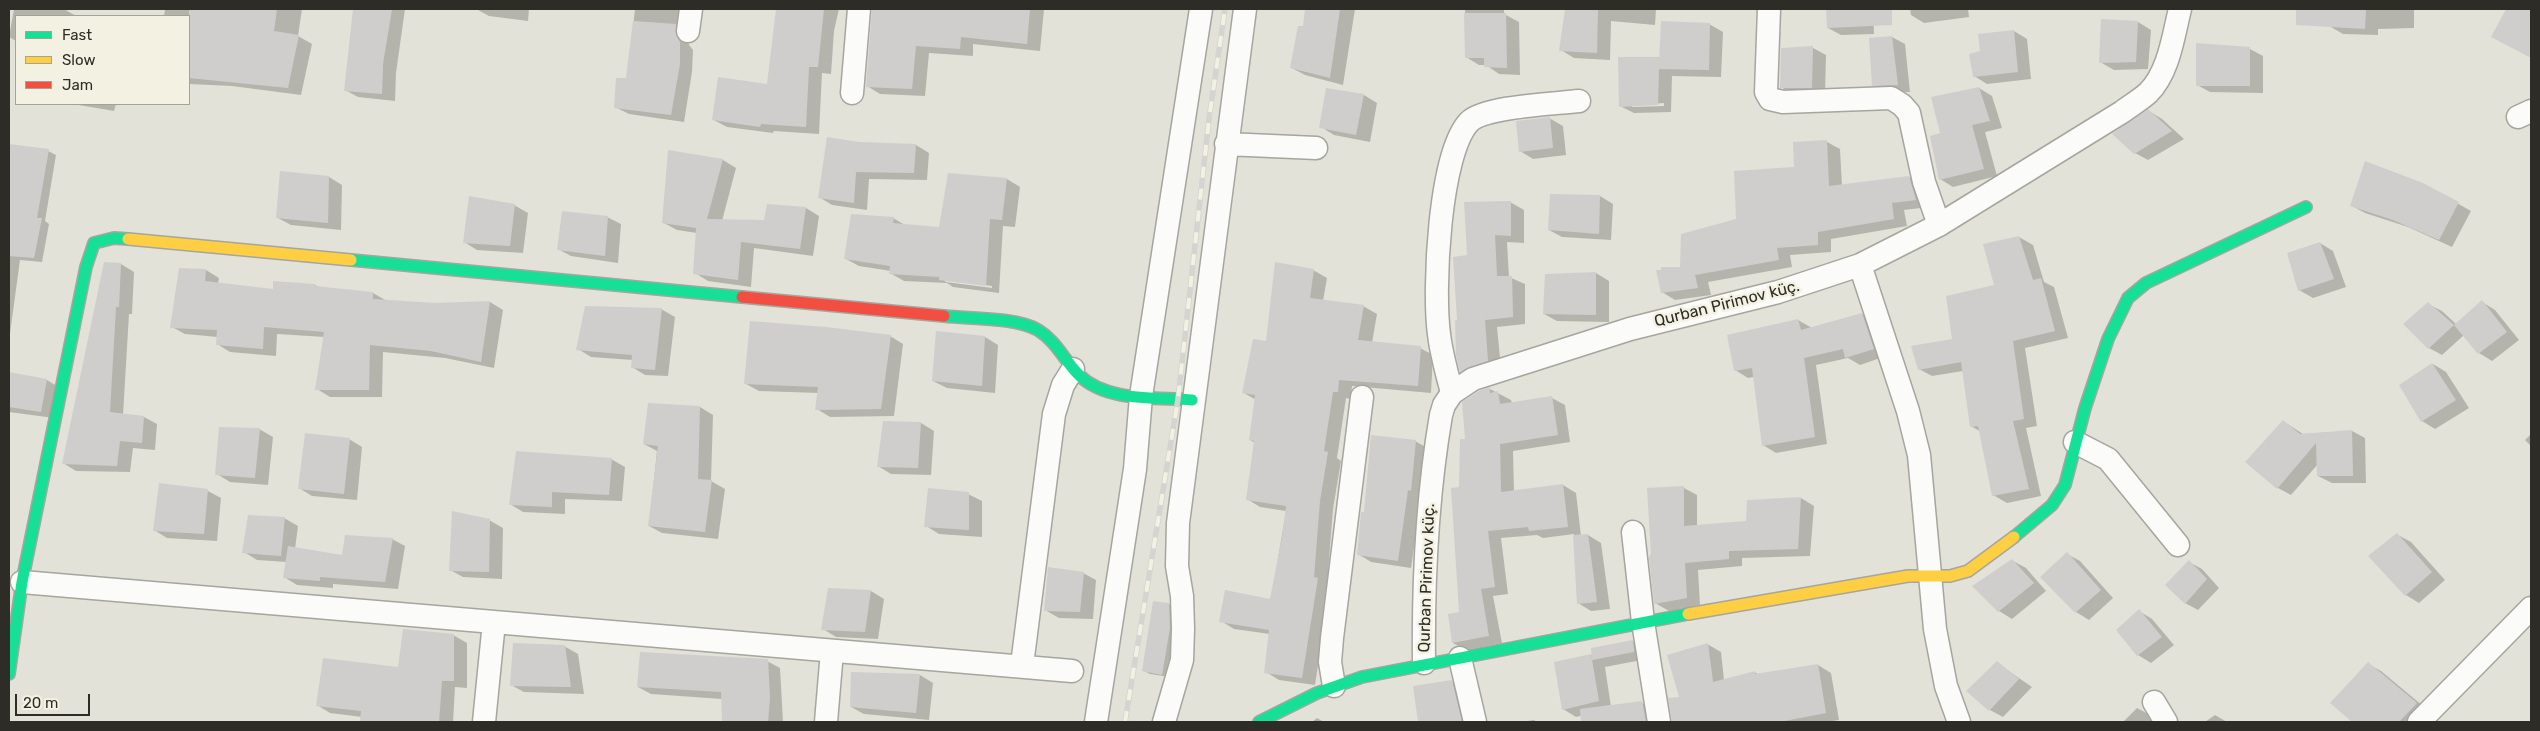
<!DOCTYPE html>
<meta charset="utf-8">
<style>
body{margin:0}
#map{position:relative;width:2540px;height:731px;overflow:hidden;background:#e2e2d8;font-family:Rubik,sans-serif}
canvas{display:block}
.frame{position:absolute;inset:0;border:10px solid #2d2c26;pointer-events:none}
.legend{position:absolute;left:15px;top:15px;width:175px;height:90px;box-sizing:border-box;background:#f3f2e2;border:1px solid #a4a397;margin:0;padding:6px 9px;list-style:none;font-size:15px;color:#2d2c26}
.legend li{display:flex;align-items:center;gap:10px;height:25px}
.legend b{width:25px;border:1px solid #a4a397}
.scale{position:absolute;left:15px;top:694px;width:75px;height:22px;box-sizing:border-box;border:2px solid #2d2c26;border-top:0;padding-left:6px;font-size:15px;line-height:18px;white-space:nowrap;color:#2d2c26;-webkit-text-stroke:4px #f3f2e2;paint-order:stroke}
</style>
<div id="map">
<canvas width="2540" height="731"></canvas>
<div class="frame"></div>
<ul class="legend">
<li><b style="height:6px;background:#16e098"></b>Fast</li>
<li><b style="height:6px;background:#ffcf43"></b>Slow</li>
<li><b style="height:6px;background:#f24e42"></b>Jam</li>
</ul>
<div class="scale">20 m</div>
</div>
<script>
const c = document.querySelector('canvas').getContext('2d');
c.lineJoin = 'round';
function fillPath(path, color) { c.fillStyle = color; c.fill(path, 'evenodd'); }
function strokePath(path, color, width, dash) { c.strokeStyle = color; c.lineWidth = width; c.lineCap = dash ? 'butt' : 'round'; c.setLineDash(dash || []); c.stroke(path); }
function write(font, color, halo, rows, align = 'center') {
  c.font = font + ' Rubik,sans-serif'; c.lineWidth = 5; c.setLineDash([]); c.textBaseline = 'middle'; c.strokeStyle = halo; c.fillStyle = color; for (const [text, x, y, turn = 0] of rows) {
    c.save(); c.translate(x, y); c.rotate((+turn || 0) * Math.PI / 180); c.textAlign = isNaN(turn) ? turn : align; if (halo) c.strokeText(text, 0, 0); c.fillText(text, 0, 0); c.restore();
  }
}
const shadow = new Path2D(`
 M14,9h50l12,7h-60v25l-7,-4z
 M165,9h137l-4,27 14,8 -11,51 -69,-9 -43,-2v-68h-25z
 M354,9h51l-9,64 -1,28 -37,-4 -13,-7z
 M476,9h53l-1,12 -39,-5z
 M635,9h59l-6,28 1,8 4,5 -1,22 -8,50 -55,-8 -14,-7 12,-27z
 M778,9h61l-5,22 -3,43 -9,-1 -3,61 -45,-3 -1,2 -46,-6 -13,-7 54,-35z
 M873,9h171l-4,42 -67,-7v12l-44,-3 -4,43 -45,-2 -13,-8z
 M1306,9h49l-12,76 -38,-10 -13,-7 12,-40z
 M1465,9h39v5l15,8 1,53 -21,-1 -13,-9h-7l-13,-8z
 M1566,9h90l-1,16 -44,-4 -1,39 -36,-2 -13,-8z
 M1827,9h46l1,25 -33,1 -13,-7z
 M1910,9h58l1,8 -45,6 -13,-8z
 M2330,9h84v19l-36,1v6l-35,-1 -14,-8z
 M2509,9h22v48l-38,-21z
 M2102,20l36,2 13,8 -3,39 -34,1 -14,-8z
 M1709,24l14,8 -2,45 -49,-1 -1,36 -37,1 -14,-7 39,-47zM1664,103v3l-32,1v-2z
 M2014,31l13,8 4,40 -44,5 -13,-8 7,-24z
 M1892,37l13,7 5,48h-23l-13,-7z
 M1813,48l13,7 -1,40h-31l-13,-8z
 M2250,49l13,7v37l-53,-1 -13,-7z
 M1979,88l13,8 10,32 -17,4 12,44 -44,11 -13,-8 1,-45z
 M1364,95l13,8 -7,39 -36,-7 -13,-8z
 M73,104h43l-2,7z
 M2149,111l13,8 22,20 -36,21 -13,-7z
 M1549,118l14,8 3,29 -33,4 -13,-8z
 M1827,142l13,7 2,37 67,-9 13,8 7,22 -25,3 3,16 -76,13v13l-41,3 2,12 -84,15 3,13 -36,5 -13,-8 19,-24 114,-100 -1,-25z
 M859,143l57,2 13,8 -2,27 -58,-1 -2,31 -35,-5 -13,-8z
 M9,145l39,6 8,4 -11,66 4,3 -7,38 -22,-2 -11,81z
 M669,151l54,9 13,8 -14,53 43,1 41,-14 13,8 -6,40 -59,-8 -3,39 -43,-6 -13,-8 2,-40 -20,-3 -13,-7z
 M329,177l13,8 -1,45 -50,-5 -13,-7z
 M1007,179l13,8 -5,40 -12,-1 -4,67 -46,-6 -6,-4 -43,-2 -14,-8 1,-2 -32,-5 -13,-7 47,-41 12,7 35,4zM943,279l49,7v2l-46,-6z
 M2423,184l48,27 -19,36 -44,-20 -43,-14 -13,-7z
 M1600,196l13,8 -2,36 -49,-3 -13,-7z
 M1510,202l14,8v33l-17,-1 2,35 16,7v40l-28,3 4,41 -27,11 -13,-8 -3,-50 10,-65z
 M514,205l14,8 -5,40 -46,-3 -13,-8z
 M607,217l14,7 -3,39 -47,-7 -13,-7z
 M2019,237l14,8 11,37 10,5 14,51 -43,10 12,78 -11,2 15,68 -34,7 -14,-8 -12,-63 -10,-6 -8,-55 -31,5 -13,-7 35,-29 41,-54z
 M2320,243l13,8 13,36 -33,11 -14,-8z
 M121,264l13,8 -2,42h-3l-6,101 21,2 13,7 -2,26 -22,-2 -3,24 -54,-1 -13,-8z
 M206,270l13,8 -1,6 56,7 41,-6 5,3 53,5 14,8 48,3 55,-2 13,8 -9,58 -49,-10 -62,-6 -1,45h-52l-13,-8 8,-52 -48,-3 -1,22 -46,-4 -13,-8 1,-7 -33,-3 -13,-7z
 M1313,270l14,8 -4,23 40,5 14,8 -5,29 48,5 13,7 -2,38 -79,-7 -1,13 -5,-1 -9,60 4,3 -8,48 -6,76 3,2 -15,98 -36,-5 -13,-8 4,-38 -36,-5 -13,-8 50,-21 15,-89 -26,-4 -13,-8 8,-56 -5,-3 6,-40 -12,-7 23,-51z
 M1596,273l13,8v41l-52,-1 -13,-7z
 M2482,302l13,8 24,30 -27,21 -13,-8 -15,-18 -22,20 -13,-7 -1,-44 14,7 14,13z
 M661,309l14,8 -7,59 -23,-1 -13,-8 1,-7 -42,-3 -13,-8z
 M1862,314l13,8 11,34 -26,9 -12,-7 -32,7 11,79 -51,9 -13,-8 -9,-68 -6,1 -13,-8 63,-50 14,8z
 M890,336l13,8 -9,72 -64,1 -13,-8 2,-16 -60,-2 -13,-7z
 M985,337l13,8 -3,48 -48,-5 -14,-7z
 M2433,364l13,8 23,36 -34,21 -13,-8z
 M9,373l38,7 13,8 -6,30 -45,-6z
 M1490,389l21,11 1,3 40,-5 13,7 5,37 -57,9 1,41 49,-7 13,8 5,43 7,-1 13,8 9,66 -19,2 -13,-8 -4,-69 -31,4 -6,-3 -36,3 7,56 -15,2 9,47 -36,7 -13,-7 7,-30v-125l6,-48z
 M700,407l13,8 -2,66 14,8 -7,50 -56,-6 -13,-7 8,-75 -13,-7z
 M2283,421l20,13 49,-3 13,7 1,45h-34l-14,-7v-12l-27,31 -13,-7z
 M884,422l37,1 13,8 -3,44 -40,-1 -13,-8z
 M259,429l14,8 -5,48 -38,-3 -13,-8z
 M2531,434v12l-6,-6z
 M349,439l13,8 -5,53 -45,-4 -13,-8z
 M1415,441l14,8 -18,119 -40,-6 -13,-8 7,-40z
 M611,459l14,8 -3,34 -57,-2v15l-42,-2 -13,-8z
 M1684,488l13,7v31l50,-4 54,-24 13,8 -4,50 -68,2v8l-44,4 2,35 -31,6 -14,-8 -3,-49z
 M208,491l13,7 -4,43 -50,-3 -13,-8z
 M968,494l14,7v36l-43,-3 -13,-8z
 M284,518l14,8 -3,23 48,7 49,-17 13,7 -7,43 -65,-5v4l-36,-3 -13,-8 3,-15 -30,-2 -13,-8z
 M489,520l14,8 -1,51 -39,-2 -13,-7z
 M2398,535l13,7 34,38 -26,23 -13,-8z
 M2067,554l13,7 33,37 -24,22 -13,-8 -34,-35z
 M2013,561l13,7 20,23 -34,28 -13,-8z
 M2189,562l13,7 17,19 -21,22 -13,-7z
 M1083,573l13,7 -3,39 -34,-1 -14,-8z
 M830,589l41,2 13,8 -6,40 -42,-2 -13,-8z
 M1169,604l6,4 1,24 -7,45 -19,-3 -6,-3z
 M2139,611l13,8 22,26 -23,18 -13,-8z
 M453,635l14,8v45l-12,-1 -2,35h-92l1,-5 -32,-4 -13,-8 82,-36z
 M1632,641l14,8 1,10 -42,8 6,40 31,-4 13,7 3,12h-56l-2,-11 -24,6 -13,-8 28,-54z
 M1707,644l14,8 3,28 30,-8 4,2 60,-9 13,8 8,47 -12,2h-135l-3,-23z
 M564,646l14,8 6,40 -60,-2 -13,-7z
 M767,661l13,7 3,54h-60l-1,-23 -71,-5 -13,-7z
 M1997,663l35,24 -29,30 -13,-7z
 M2368,664l13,7 48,40 -10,11h-65l-22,-19z
 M920,675l13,8 -4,37 -65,-6 -13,-7z
 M1451,681l14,8 8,33h-54l-5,-35z
 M2137,708l13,7 6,7h-33z
 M2215,715l12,7h-22z
 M1317,718l7,4h-12z
 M1534,720l3,2h-16z`);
const building = new Path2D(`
 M189,9h88l-3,22 25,4 -11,53 -99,-10z
 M353,9h39l-9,55 -1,30 -38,-3z
 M776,9h48l-6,58h-9l-3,60 -45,-3 -1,3 -48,-7 6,-43 49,7z
 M872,9h158l-3,35 -66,-7 -1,12 -44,-3 -4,43 -46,-2z
 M1305,9h35l-10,69 -40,-10 8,-42h5z
 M1565,9h33l-1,44 -38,-2z
 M1826,9h66v16l-65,3z
 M2296,9h70l-1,20 -69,-4z
 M2506,9h25v49l-40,-21z
 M1464,13h42l1,55 -23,-1v-9h-19z
 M2101,19l37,2 -2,41 -37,1z
 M633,21l43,3v11l4,7v22l-9,51 -57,-7 2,-30h10z
 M1661,21l49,2 -1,47 -50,-1 -1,36 -39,2 -1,-50h41v5z
 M2014,30l4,42 -45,5 -4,-23 11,-3 -2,-17z
 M1892,36l6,49 -26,1 -3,-48z
 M2196,43l54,4v39h-54z
 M1813,46l-1,42h-32l1,-40z
 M1979,87l11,34 -18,4 12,44 -45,11 -9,-44 10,-3 -9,-36z
 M1326,88l38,6 -8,41 -37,-7z
 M2148,109l24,22 -38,23 -22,-20z
 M1550,117l3,31 -34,4 -3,-31z
 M827,137l32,5 57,2 -2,29 -58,-1 -2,31 -36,-5z
 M1827,140l2,46 80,-10 7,24 -24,3 2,16 -76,13v13l-41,3 2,12 -84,15 3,13 -37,5 -5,-23h5v-3h19l1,-33 55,-15 -2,-48 60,-4 -1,-25z
 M9,144l40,5 -12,69h5l-8,40 -25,-2z
 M668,150l55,9 -16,60 57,1 3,-16 39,3 -6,42 -59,-7 -3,38 -45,-6 3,-46 -34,-5z
 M2365,161l58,22 36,19 -20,38 -46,-20 -43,-14z
 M280,171l49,5 -1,47 -52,-5z
 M948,173l59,5 -5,42 -12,-1 -4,67 -47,-6v-3l-50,-3 1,-8 -46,-7 7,-45 43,3 -1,6 46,4z
 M1550,194l50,1 -1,39 -51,-4z
 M469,196l46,8 -5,42 -47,-3z
 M1511,201v35l-16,-1 2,41h15l1,41 -28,3 3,41 -28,11 -4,-16 -1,-36h2l-4,-63 14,-2 -3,-53z
 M562,211l46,5 -3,40 -48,-6z
 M2019,236l14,44 8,-2 14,53 -42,10 11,78 -11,2 16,68 -37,7 -14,-70 -8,1 -9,-65 -43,8 -7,-24 41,-7 -6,-43 48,-11 -11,-41z
 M2320,242l14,37 -36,12 -11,-38z
 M104,262l17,1 -2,44h-3l-6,105 34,4 -2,27 -22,-2 -3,25 -55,-2z
 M1275,262l39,7 -4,29 54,7 -6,35 63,6 -3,40 -79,-6 -1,12h-5l-9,59 4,1 -8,49 -6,76 4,1 -16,100 -38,-5 5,-43 -50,-8 6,-32 45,9 12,-62 4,-31 -40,-6 8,-59 -5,-1 6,-45 -13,-2 11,-54 13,2z
 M179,268l27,1 -1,12 68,8v-8l42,3v2l58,6v7l62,4 55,-2 -9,61 -50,-11 -61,-6 -1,45h-54l9,-58 -60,-5 -1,22 -47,-4 1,-15 -47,-2z
 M1596,272v43l-53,-1 2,-40z
 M2482,300l25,32 -29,22 -24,-29z
 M2428,302l26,23 -26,24 -25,-25z
 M585,306l77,2 -7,62 -24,-2 1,-13 -56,-5z
 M1862,313l12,36 -29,9 -2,-9 -39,9 11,79 -53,9 -10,-78 -18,3 -7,-36 71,-16 3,11z
 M750,321l76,6 65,8 -10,74 -66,1 3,-23 -74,-3z
 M936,331l49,5 -3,50 -50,-5z
 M2432,363l24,37 -35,22 -22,-37z
 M9,372l38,7 -6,33 -32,-5z
 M1490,387v6l8,-2 2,13 52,-8 6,39 -58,9 1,48 62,-8 5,43 -39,4 -1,-4 -40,4 7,56 -14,2 8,47 -37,7 -4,-29 11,-2 -8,-124 8,-1 1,-48h5l-3,-37 17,-11z
 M648,403l52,3 -2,73 14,1 -7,52 -57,-6 10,-80 -15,-2z
 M2283,420l17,14 52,-4 1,46h-36l-1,-33 -39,46 -32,-27z
 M883,421l38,1 -3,46 -41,-1z
 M219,427l41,1 -5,50 -40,-3z
 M305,433l45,5 -6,56 -46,-5z
 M1371,435l45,5 -5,51 -3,-1 -10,71 -41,-6 4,-43h3z
 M516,451l96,7 -3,37 -57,-3v15l-43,-2z
 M159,483l49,6 -4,45 -51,-3z
 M1684,486v40l62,-5 1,-21 54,-3 -3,52 -69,2v8l-44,4 2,35 -33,6 -5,-47 2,-3 -4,-66z
 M928,488l41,4v38l-45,-3z
 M452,511l38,8 -1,53 -40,-1z
 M248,515l37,2 -4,39 -39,-3z
 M2397,533l35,39 -27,24 -37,-40z
 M1588,534l9,68 -20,2 -4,-69z
 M345,535l48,3 -8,44 -65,-5v4l-37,-3 5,-32 54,9z
 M2067,552l34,38 -26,23 -35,-36z
 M2012,559l22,24 -36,29 -26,-26z
 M2189,560l18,19 -22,25 -20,-19z
 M1048,567l36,5 -4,40 -36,-1z
 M828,588l43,2 -6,42 -44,-2z
 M1153,601l16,2 1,25 -8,47 -20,-4z
 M2139,609l23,28 -25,19 -21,-26z
 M403,629l51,5v47h-12l-3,41h-79l1,-11 -45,-5 7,-48 75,9z
 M1633,640l1,12 -42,8 -1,-12z
 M513,643l52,2 6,42 -61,-1z
 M1708,643l5,39 42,-11v3l63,-10 8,49 -47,9h-107l-4,-24 11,-1 -12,-42z
 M640,652l128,7 2,39 -2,24h-46l-1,-30 -84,-5z
 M1591,654l8,47 -37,9 -8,-48z
 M1997,661l22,18 -30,32 -23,-20z
 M2368,662l49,41 -18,19h-47l-22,-19z
 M851,672l69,2 -4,39 -66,-6z
 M1452,680l10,42h-44l-5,-36z
 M1642,701l4,21h-65l-1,-13z`);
const street = new Path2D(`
 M1769,9l-3,83 4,7 13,3 108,-4 11,7 7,8 15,69 15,43
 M688,31l3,-22
 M852,93l7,-84
 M2518,117l13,-6
 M1226,144l90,4
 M1860,265l48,146 11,44 16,174 11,57 13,36
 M1452,393c-5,-20 -11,-40 -13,-59 -6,-44 0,-180 30,-212 16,-16 86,-18 110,-21
 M2075,442l33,17 70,86
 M1633,532l10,90 16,100
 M22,582l1050,89
 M1460,658l15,64
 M1424,663c-1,-82 3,-166 17,-248l3,-10 8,-12 21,-14 157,-50 148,-37 82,-27 79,-40 183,-113c8,-6 18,-12 26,-19 21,-21 25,-56 32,-84
 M1022,665l32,-251 9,-29 10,-16
 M1334,686l-4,-24 2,-24 30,-241
 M2154,702l12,20
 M484,722l10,-100
 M826,722l6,-71
 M1096,722l39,-253 6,-73 60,-387
 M1164,722l18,-62 1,-31 -1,-33 -5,-30 1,-43 67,-514
 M2419,722l112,-114`);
const fast = new Path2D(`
 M351,260l391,37
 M944,316c26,3 71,1 94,14 18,11 26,30 41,45 27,27 77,22 113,25
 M2014,537l38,-32 13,-20 20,-77 23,-69 20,-41 18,-15 160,-76
 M9,674l13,-92 64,-315 8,-24 20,-5 14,1
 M1259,722l58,-29 45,-16 326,-63`);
const slow = new Path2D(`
 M128,239l223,21
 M1688,614l220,-38h42l18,-5 46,-34`);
const jam = new Path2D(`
 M742,297l202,19`);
const rail = new Path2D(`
 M1125,722l53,-323 31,-280 16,-110`);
const streetNames = [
 ["Qurban Pirimov küç.",1727,304,-14],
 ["Qurban Pirimov küç.",1427,578,-88]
];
fillPath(shadow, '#0003');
fillPath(building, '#cfcecd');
strokePath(street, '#a6a59e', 25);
strokePath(fast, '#a6a59e', 14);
strokePath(slow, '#a6a59e', 14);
strokePath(jam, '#a6a59e', 14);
strokePath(street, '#fbfbf9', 22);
strokePath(fast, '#16e098', 11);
strokePath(slow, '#ffcf43', 11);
strokePath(jam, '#f24e42', 11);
strokePath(rail, '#d4d4d1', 5.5);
strokePath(rail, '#f3f2e2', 4, [11]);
write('16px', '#2d2c26', '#f3f2e2', streetNames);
</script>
